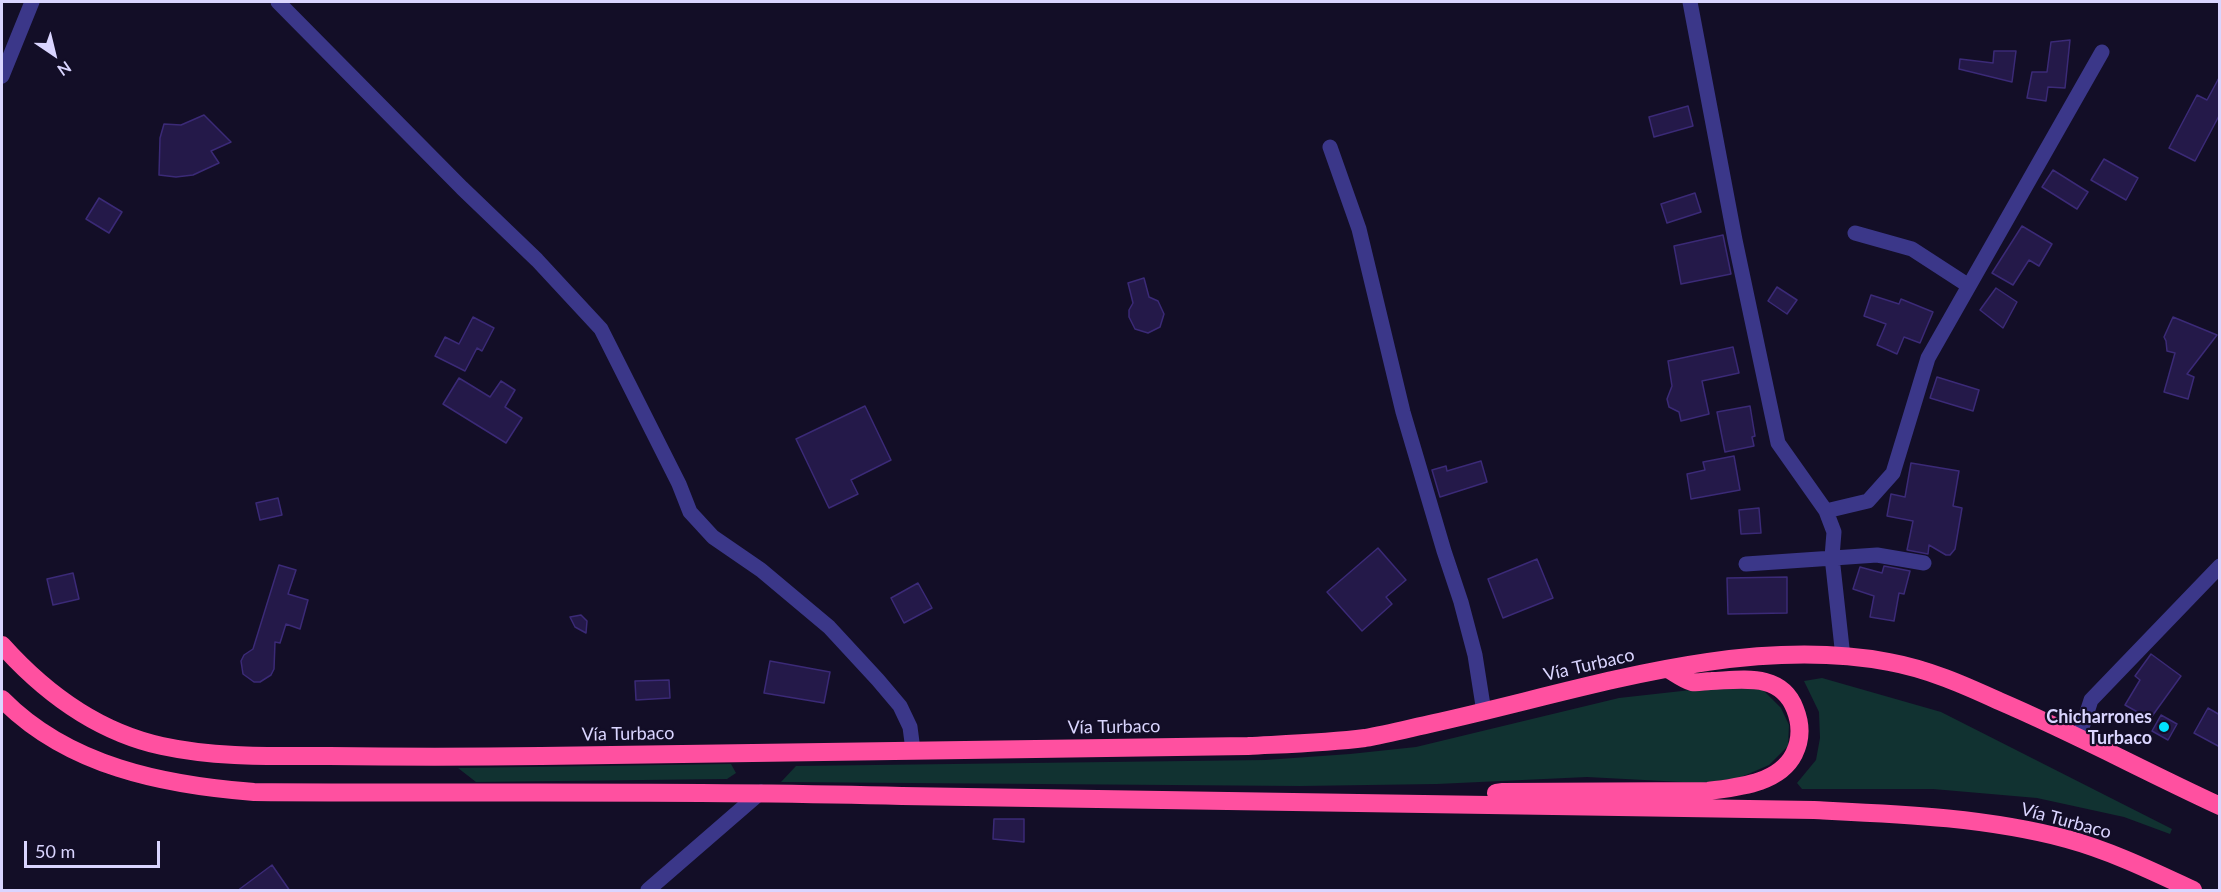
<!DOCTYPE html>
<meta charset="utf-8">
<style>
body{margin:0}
#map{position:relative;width:2221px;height:892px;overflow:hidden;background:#130e27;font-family:Lato,sans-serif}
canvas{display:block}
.frame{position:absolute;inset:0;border:3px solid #dad5ff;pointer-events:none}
.north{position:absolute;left:24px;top:24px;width:60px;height:60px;-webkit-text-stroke:4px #130e27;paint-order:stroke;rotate:145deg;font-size:16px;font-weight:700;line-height:24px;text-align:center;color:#dad5ff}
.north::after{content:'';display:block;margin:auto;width:21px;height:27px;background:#dad5ff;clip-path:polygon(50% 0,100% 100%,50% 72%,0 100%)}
.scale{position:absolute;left:24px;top:841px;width:136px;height:27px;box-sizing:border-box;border:3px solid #dad5ff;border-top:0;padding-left:8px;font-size:18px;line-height:21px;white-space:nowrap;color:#dad5ff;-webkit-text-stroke:4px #130e27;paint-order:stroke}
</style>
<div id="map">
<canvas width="2221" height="892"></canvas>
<div class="frame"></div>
<div class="north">N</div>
<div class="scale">50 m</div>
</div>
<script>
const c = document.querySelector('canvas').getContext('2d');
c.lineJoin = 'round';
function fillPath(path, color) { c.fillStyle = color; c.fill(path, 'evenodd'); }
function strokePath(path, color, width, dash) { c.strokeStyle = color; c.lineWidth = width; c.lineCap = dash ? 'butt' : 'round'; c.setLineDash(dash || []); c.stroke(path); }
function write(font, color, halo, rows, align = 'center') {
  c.font = font + ' Lato,sans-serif'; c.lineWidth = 4.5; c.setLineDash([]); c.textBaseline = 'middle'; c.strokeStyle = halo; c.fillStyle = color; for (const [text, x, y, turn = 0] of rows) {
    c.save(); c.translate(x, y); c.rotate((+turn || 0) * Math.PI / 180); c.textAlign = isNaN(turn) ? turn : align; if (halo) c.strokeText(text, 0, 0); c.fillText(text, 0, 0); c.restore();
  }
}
const green = new Path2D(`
 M1822,678l119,34 231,117 -2,5 -46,-17 -87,-19 -104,-9h-131l-5,-6 19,-23 4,-22 -1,-26 -15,-31z
 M1736,685l26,4 19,19 8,17 -1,21 -19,19 -30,13 -38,5 -114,-6 -150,7 -137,2 -519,-4 15,-16 469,-6 85,-6 66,-7 203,-49z
 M731,764l5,9 -9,6 -251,3 -18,-14z`);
const building = new Path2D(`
 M2070,40l-5,48 -17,-1 -2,14 -19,-3 5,-26h15l4,-30z
 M1994,51h22l-4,31 -53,-13 1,-10 33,4z
 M2220,76v38l-25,47 -26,-13 28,-53 10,5z
 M1688,106l5,20 -39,11 -5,-20z
 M204,115l27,27 -20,9 8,12 -26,12 -17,2 -17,-2 1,-37 4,-14 17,1z
 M2104,159l34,19 -12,22 -35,-20z
 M2053,170l35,22 -11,17 -35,-22z
 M1695,193l6,19 -34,11 -6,-19z
 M99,198l23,14 -13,21 -23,-14z
 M2022,226l30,18 -13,22 -10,-6 -16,25 -21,-12z
 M1723,235l8,39 -50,10 -7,-38z
 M1144,278l5,19 9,4 6,13 -4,13 -12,6 -13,-4 -6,-12v-7l4,-7 -5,-20z
 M1777,287l20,13 -10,14 -19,-13z
 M1996,288l21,14 -14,26 -23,-18z
 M1871,295l28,9 2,-5 32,13 -13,31 -16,-6 -7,17 -20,-9 9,-21 -22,-8z
 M473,317l21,11 -12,23 -5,-3 -12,23 -30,-15 10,-19 14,7z
 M2173,317l44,18 -30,39 7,3 -6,22 -24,-7 11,-39 -8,-2 -1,-10 -2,-4z
 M1733,347l6,26 -37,8 7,33 -28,7 -2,-9 -10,-5 -2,-8 5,-13 -4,-25z
 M1937,377l42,13 -6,21 -43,-13z
 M459,378l31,19 11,-16 14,9 -10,17 17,11 -16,25 -63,-39z
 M865,406l26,54 -40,20 7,14 -29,14 -33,-69z
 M1750,406l5,30 -3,1 2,9 -29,6 -8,-40z
 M1734,456l6,34 -49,9 -4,-25 18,-4 -2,-8z
 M1481,461l6,21 -47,15 -8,-27 14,-4 1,5z
 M1911,463l48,8 -6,35 9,2 -7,41 -5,6h-4l-17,-10 -1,9 -21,-4 6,-29 -26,-5 4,-22 14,3z
 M278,498l4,17 -22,5 -4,-17z
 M1759,508l2,25 -20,1 -2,-24z
 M1378,548l28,32 -20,17 6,7 -30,27 -35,-39z
 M1537,559l16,39 -50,20 -15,-39z
 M279,565l17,5 -8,24 20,6 -8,29 -14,-5 -6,19 -5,-1 -1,27 -3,6 -11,7h-6l-11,-8 -2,-13 3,-6 9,-6z
 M1884,566l26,5 -6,23 -5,-1 -5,28 -24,-4 4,-21 -21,-7 7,-22 22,6z
 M73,573l6,26 -26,6 -6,-26z
 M1787,577v36l-59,1 -1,-36z
 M918,583l14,25 -28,15 -13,-25z
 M581,615l6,6 -1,12 -11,-6 -5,-10z
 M2151,654l30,22 -31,43 -25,-14 15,-25 -5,-4z
 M770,661l60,11 -6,31 -60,-10z
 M669,680l1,18 -34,2 -1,-19z
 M2208,708l12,7v32l-26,-14z
 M2161,715l16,9 -9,16 -16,-9z
 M994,819h30v23l-31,-3z
 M272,865l18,26h-53z`);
const minor = new Path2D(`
 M278,2l184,186 75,72 64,69 78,155 11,28 23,25 48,33 68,57 49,53 22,26 10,21 3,23
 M1690,2l45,238 43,203 48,68 8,21 -2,25 11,100
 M2,76l30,-74
 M1330,147l29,82 44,183 41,139 17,51 14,53 9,57
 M1855,233l57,16 57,37
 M1826,511l42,-10 25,-28 35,-115 174,-306
 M1746,564l131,-9 47,8
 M2079,737l12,-37 129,-134
 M648,890l113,-98`);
const highway = new Path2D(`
 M2,645c43,48 96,87 160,101 55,12 111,10 167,10 70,1 141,1 212,0 236,-3 471,-7 707,-10 39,-2 78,-3 117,-8 23,-4 46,-10 69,-15 146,-32 306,-89 455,-61 39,7 75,23 110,39 75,32 147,71 221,105
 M2,699c66,67 161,86 252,93 216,2 432,-2 648,4l912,14c84,4 170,7 253,29 44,12 85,32 126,51
 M1496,793l7,-1 205,-1c29,-4 71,-7 86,-37 7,-14 7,-30 1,-45 -14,-37 -53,-29 -84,-28 -6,0 -13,2 -19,1 -8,-2 -17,-9 -24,-13`);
const markers = [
 [2164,727,6,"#01e1ff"]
];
const streetNames = [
 ["Vía Turbaco",1589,665,-13],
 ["Vía Turbaco",1114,727,-1],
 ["Vía Turbaco",628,734,-1],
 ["Vía Turbaco",2066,821,15]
];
const poiNames = [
 ["Chicharrones",2152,717],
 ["Turbaco",2152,738]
];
fillPath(green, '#113231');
fillPath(building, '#241949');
strokePath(building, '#3b2a77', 1.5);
strokePath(minor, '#3b3789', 15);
strokePath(highway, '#ff50a0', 18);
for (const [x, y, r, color] of markers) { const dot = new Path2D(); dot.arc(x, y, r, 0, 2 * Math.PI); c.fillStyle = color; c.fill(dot); strokePath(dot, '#130e27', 2); }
write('18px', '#dad5ff', '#130e27', streetNames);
write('bold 18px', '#dad5ff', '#130e27', poiNames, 'right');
</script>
